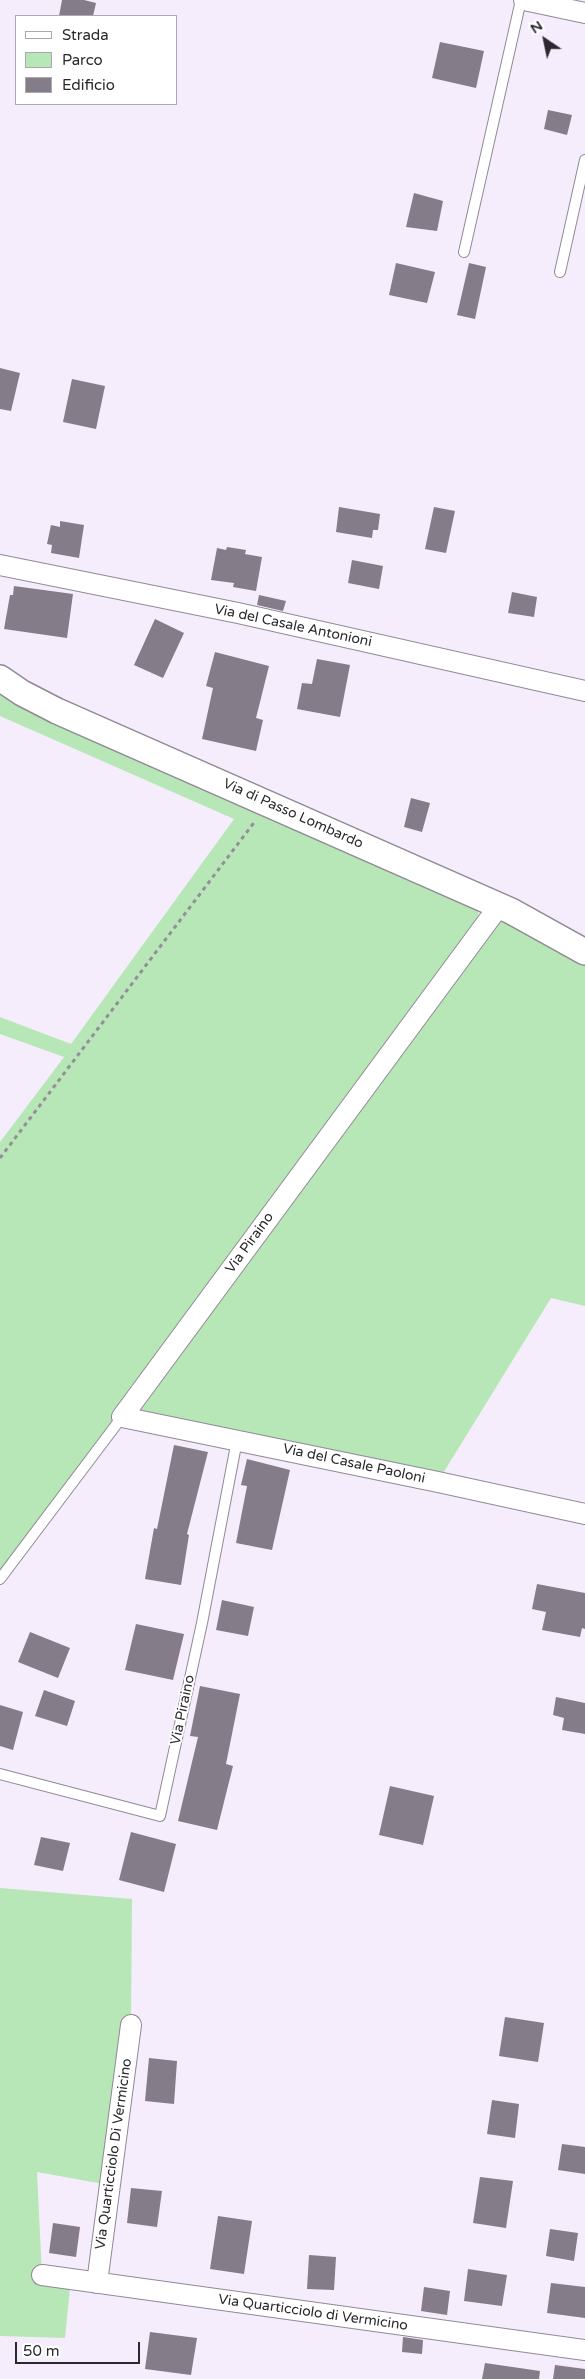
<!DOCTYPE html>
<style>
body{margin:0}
#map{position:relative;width:585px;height:2379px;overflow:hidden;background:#f6edfc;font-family:"Varela Round",sans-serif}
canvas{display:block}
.legend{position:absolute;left:15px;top:15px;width:162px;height:90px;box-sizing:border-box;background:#fff;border:1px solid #aba9ab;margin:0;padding:6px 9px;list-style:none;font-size:15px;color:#2c282e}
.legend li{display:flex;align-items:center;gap:10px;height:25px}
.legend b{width:25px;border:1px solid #aba9ab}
.north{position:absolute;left:520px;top:15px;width:50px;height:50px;-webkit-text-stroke:4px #fff;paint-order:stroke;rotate:326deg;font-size:14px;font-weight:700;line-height:20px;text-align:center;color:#2c282e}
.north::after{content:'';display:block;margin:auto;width:18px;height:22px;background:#2c282e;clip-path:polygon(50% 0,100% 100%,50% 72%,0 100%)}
.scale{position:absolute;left:15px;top:2342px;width:125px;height:22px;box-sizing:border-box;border:2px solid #2c282e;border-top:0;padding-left:6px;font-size:15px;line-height:18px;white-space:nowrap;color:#2c282e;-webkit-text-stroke:4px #fff;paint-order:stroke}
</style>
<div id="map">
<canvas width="585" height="2379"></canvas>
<ul class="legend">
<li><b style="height:6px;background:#fff"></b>Strada</li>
<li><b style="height:14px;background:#b7e7b6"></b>Parco</li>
<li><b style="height:14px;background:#847c89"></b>Edificio</li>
</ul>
<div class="north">N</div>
<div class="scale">50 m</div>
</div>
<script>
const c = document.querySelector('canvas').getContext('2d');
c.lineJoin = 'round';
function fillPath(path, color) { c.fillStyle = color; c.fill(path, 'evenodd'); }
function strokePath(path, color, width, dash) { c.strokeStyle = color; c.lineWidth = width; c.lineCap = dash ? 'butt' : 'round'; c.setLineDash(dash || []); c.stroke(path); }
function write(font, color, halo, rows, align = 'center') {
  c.font = font + ' "Varela Round",sans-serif'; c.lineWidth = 4; c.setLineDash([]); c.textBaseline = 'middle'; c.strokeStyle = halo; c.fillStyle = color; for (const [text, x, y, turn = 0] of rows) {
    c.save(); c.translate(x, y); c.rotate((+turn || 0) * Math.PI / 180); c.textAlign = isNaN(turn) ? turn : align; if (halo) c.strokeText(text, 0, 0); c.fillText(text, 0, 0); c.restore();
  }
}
const green = new Path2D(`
 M0,688l478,222 1,10 -479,659v-437l64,-85 -64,-23v-17l71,27 163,-225 -234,-103z
 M499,915l86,45v346l-34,-8 -109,177 -304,-65z
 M0,1888l132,11 -1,126 -22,160 -72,-13 5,103 28,13 -5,50 -65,-2z`);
const building = new Path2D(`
 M62,0h22l12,3 -3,13h-34z
 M440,42l44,9 -8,37 -44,-10z
 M548,110l24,5 -5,20 -23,-6z
 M414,193l29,8 -6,30 -31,-4z
 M396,263l39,9 -8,31 -38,-8z
 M469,263l17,4 -11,52 -18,-4z
 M0,368l20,5 -9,38 -11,-2z
 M72,379l33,7 -9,43 -33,-7z
 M339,507l41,7 -2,16h-5l-1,8 -36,-6z
 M434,507l21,4 -9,42 -21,-4z
 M60,521l24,4 -5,33 -28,-5 1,-8 -5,-1 4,-19 9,2z
 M227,547l19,3 -1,4 17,3 -6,34 -23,-4 1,-4 -23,-3 6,-32 9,2z
 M352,560l31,6 -4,23 -31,-6z
 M14,586l59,8 -6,44 -63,-9 6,-34h3z
 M512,592l25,5 -3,20 -26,-4z
 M259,595l27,6 -3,10 -26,-6z
 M155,619l29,14 -21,45 -29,-13z
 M215,652l54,14 -13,52 7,2 -7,31 -54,-12 11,-51 -7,-2z
 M317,659l33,6 -10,52 -43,-8 5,-26 10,1z
 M411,798l19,5 -8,29 -18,-5z
 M174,1445l34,7 -21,82 2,1 -8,50 -36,-6 9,-51 3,1z
 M247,1459l43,11 -18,80 -36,-7 11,-57 -6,-1z
 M537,1584l48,9v36l-3,-1 -2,9 -38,-7 4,-18 -14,-3z
 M222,1600l32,7 -6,29 -32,-6z
 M136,1624l48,10 -11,46 -48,-10z
 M30,1632l40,16 -12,30 -40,-16z
 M200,1686l40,8 -14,70 7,2 -16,64 -39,-9 20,-84 -8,-1z
 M44,1690l31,11 -8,25 -32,-10z
 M556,1697l29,6v31l-23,-4 2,-12 -11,-3z
 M0,1705l23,7 -10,38 -13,-4z
 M390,1786l44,10 -11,49 -44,-10z
 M131,1832l45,12 -12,48 -45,-12z
 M41,1837l29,6 -7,28 -29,-6z
 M505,2017l39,6 -6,39 -39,-6z
 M149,2058l28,3 -3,43 -29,-3z
 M492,2100l27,4 -4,34 -28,-4z
 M562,2144l23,3v27l-27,-4z
 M480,2177l33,4 -7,47 -33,-5z
 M131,2188l31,3 -5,36 -30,-4z
 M218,2216l34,5 -8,53 -34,-5z
 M53,2223l27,4 -4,30 -27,-4z
 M550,2229l28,4 -4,28 -28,-5z
 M309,2255l27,2 -2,33 -27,-1z
 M468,2269l39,6 -5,31 -38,-5z
 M551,2283l34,4v31l-38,-5z
 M424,2287l26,4 -3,24 -26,-4z
 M150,2332l47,6 -6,37 -46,-6z
 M403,2337l20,3 -1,14 -20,-2z
 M485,2363l55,8 -1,8h-57z
 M555,2365l30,4v10h-32z`);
const path = new Path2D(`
 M0,1158l256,-338`);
const service = new Path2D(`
 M464,252l57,-252
 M560,272l25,-112
 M0,1579l122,-162
 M0,1774l160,42 42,-193 35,-183`);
const minor = new Path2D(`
 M524,0l61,13
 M0,565l238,48 347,78
 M499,906l-377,511 316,65 147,32
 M42,2275l543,75
 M97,2283l34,-258`);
const tertiary = new Path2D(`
 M0,678l22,15 35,18 454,200 74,41`);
const streetNames = [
 ["Via del Casale Antonioni",293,626,12],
 ["Via di Passo Lombardo",293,814,24],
 ["Via Piraino",250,1243,-54],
 ["Via del Casale Paoloni",354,1464,12],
 ["Via Piraino",183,1710,-78],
 ["Via Quarticciolo Di Vermicino",114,2154,-82],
 ["Via Quarticciolo di Vermicino",313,2313,8]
];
fillPath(green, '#b7e7b6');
fillPath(building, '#847c89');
strokePath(service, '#918996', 12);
strokePath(minor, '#918996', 22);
strokePath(tertiary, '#918996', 28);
strokePath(path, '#948e98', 3, [4, 4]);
strokePath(service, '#fff', 10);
strokePath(minor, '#fff', 20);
strokePath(tertiary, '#fff', 25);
write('14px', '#2c282e', '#fff', streetNames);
</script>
